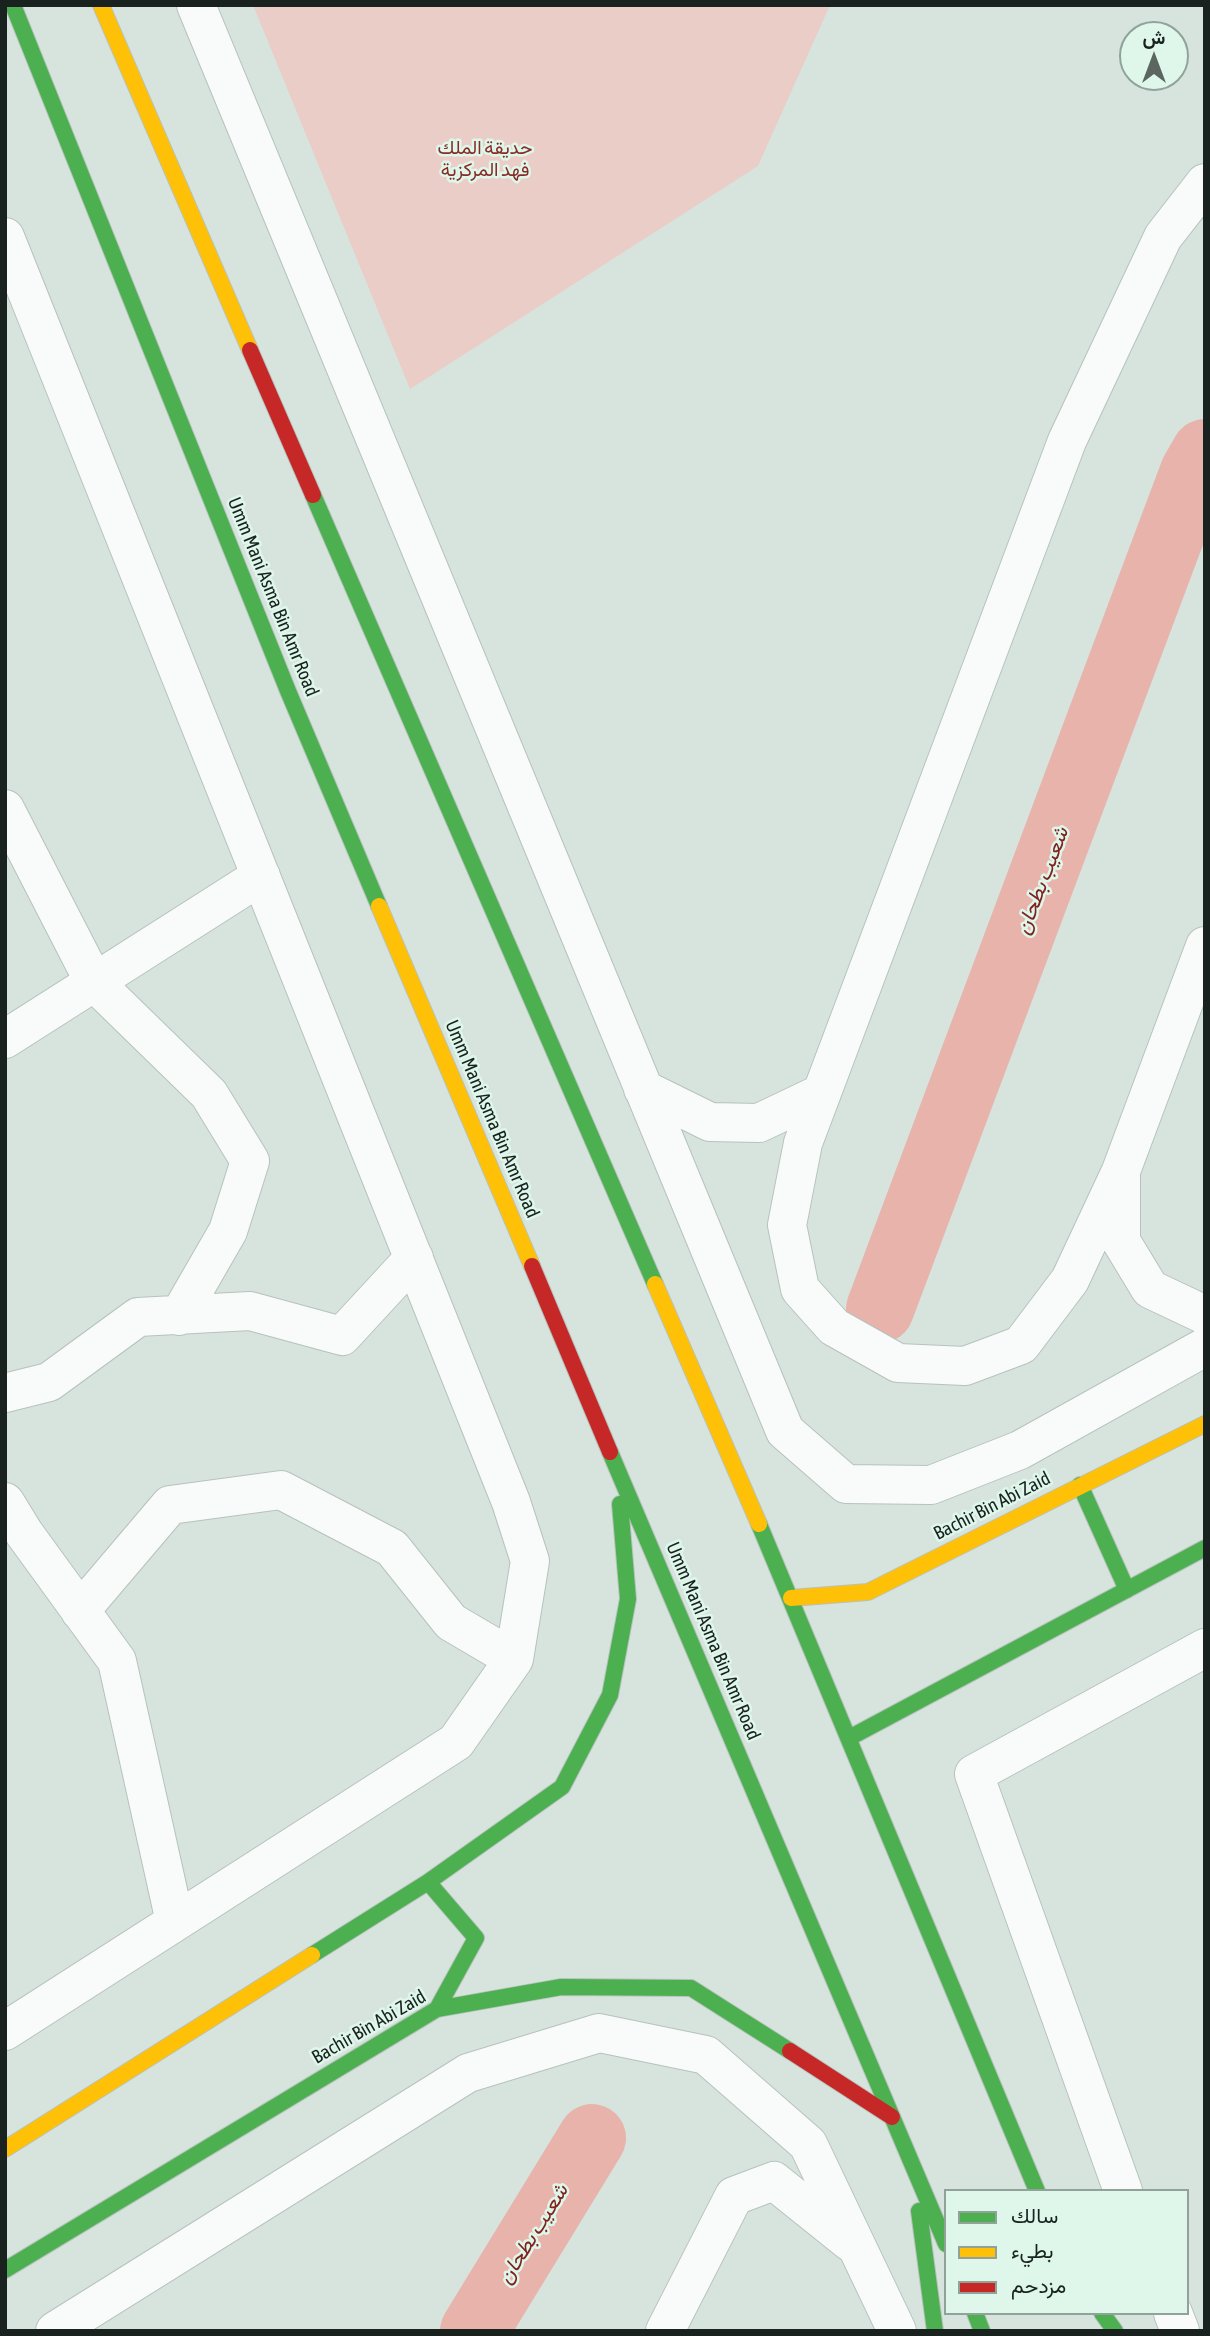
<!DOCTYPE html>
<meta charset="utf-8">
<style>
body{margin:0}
#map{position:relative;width:1210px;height:2336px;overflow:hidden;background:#d7e4de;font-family:"Asap Condensed",Vazirmatn,sans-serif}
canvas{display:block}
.frame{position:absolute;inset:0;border:7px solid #19221e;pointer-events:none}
.legend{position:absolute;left:944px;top:2189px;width:245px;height:126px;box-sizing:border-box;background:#dff7eb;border:2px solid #90a299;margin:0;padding:9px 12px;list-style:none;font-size:21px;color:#19221e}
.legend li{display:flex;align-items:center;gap:14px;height:35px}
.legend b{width:35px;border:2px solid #90a299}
.north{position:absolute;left:1119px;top:21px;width:70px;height:70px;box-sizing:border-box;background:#dff7eb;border:2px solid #90a299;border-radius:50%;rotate:0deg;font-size:19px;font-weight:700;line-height:28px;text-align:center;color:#19221e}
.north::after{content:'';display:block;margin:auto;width:24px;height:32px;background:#5c6661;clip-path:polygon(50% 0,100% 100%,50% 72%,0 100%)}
</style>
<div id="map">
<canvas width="1210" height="2336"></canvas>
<div class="frame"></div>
<ul class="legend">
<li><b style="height:9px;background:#4caf50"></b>سالك</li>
<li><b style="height:9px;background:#ffc107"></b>بطيء</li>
<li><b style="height:9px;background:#c62828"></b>مزدحم</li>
</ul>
<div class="north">ش</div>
</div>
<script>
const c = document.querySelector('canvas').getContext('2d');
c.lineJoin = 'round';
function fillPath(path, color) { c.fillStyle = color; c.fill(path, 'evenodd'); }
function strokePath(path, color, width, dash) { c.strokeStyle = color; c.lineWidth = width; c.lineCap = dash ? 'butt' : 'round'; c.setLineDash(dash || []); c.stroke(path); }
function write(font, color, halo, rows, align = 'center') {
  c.font = font + ' "Asap Condensed",Vazirmatn,sans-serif'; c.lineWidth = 5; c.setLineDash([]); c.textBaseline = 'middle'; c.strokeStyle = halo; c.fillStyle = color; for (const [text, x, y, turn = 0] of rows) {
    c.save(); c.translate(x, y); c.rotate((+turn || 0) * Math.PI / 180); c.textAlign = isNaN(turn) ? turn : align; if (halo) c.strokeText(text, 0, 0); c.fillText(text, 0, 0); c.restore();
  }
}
const green = new Path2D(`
 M253,5h577l-72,161 -348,223z`);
const river = new Path2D(`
 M880,1309l314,-837 11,-19
 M474,2331l118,-193`);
const street = new Path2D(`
 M196,5l589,1426 61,53 85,1 89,-35 185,-103
 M5,237l506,1265 19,59 -16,98 -58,83 -451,289
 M5,809l89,173 115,112 41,67 -22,70 -49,85
 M1205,946l-84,225v70l29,48 55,26
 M5,1039l256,-163
 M643,1089l67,33 49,1 63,-30
 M1121,1171l-51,109 -49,65 -56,21 -67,-3 -64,-36 -34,-38 -13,-64 16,-82 264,-702 96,-204 42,-54
 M5,1393l44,-11 89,-65 112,-6 92,25 72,-78
 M5,1502l19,31 93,128 58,261
 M80,1611l90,-106 111,-15 111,58 59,74 63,37
 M1123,2191l-149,-417 231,-126
 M1173,2313l7,18
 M55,2331l413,-258 131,-40 107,22 102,89 89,187
 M665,2331l69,-135 40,-15 76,61`);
const fast = new Path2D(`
 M13,5l275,686 91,215
 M313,495l342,789
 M610,1452l336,792
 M1080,1485l47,105
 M759,1524l278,667
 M849,1738l356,-190
 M428,1882l48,56 -39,71
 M312,1955l116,-73 134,-95 48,-92 18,-96 -8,-95
 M919,2211l16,120
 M5,2270l432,-261 124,-22 130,1 99,63
 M975,2313l7,18
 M1102,2313l13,18`);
const slow = new Path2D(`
 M101,5l149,345
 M379,906l153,360
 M655,1284l104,240
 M791,1598l77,-6 337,-168
 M5,2149l307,-194`);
const jam = new Path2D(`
 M250,350l63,145
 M532,1266l78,186
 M790,2051l102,66`);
const parkNames = [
 ["حدیقة الملك",485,148],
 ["فهد المركزية",485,170]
];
const streetNames = [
 ["Umm Mani Asma Bin Amr Road",273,597,68],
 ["Umm Mani Asma Bin Amr Road",492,1119,67],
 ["Bachir Bin Abi Zaid",992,1506,-27],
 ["Umm Mani Asma Bin Amr Road",713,1641,67],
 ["Bachir Bin Abi Zaid",369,2027,-30]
];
const waterNames = [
 ["شعيب بطحان",1042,881,-69],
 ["شعيب بطحان",533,2234,-58]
];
fillPath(green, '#e9cdc6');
strokePath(river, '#e7b3aa', 68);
strokePath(street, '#b7c2bd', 40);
strokePath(fast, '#b7c2bd', 18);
strokePath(slow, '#b7c2bd', 18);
strokePath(jam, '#b7c2bd', 18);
strokePath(street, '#f9fbfa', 38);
strokePath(fast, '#4caf50', 16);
strokePath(slow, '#ffc107', 16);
strokePath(jam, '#c62828', 16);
write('19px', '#872b25', '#dff7eb', parkNames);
write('19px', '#19221e', '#dff7eb', streetNames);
write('italic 21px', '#7e231e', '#dff7eb', waterNames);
</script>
